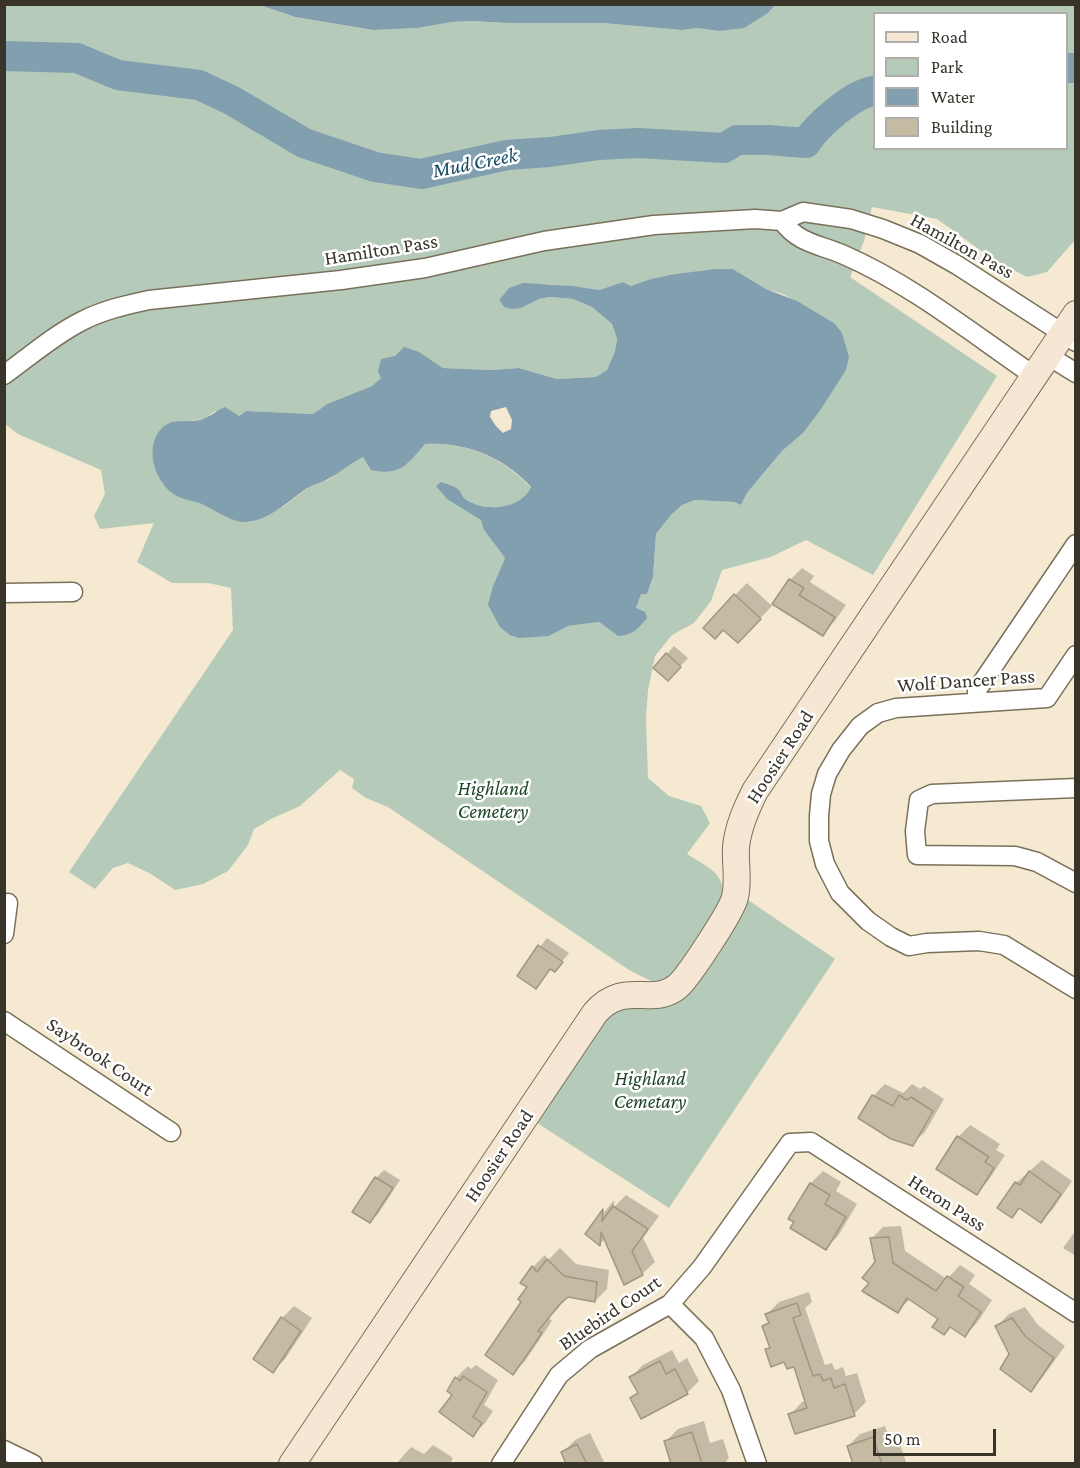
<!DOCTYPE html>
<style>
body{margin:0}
#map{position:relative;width:1080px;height:1468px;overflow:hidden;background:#f5ead1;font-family:"Crimson Pro",serif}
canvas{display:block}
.frame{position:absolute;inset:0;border:6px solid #38342a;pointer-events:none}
.legend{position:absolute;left:873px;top:12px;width:195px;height:138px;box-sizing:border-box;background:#fff;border:2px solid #afaeaa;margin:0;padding:8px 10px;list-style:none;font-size:18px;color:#38342a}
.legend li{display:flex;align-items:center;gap:12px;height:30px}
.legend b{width:30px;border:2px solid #afaeaa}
.scale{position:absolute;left:873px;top:1429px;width:123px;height:27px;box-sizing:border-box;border:3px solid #38342a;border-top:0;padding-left:8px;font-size:18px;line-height:21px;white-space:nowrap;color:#38342a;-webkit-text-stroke:4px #fff;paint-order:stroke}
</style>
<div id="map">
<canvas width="1080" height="1468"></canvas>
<div class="frame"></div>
<ul class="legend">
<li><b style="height:8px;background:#f5e7d4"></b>Road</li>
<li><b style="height:16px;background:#b5cab8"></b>Park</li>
<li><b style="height:16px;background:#819faf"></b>Water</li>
<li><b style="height:16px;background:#c5baa2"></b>Building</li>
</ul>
<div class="scale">50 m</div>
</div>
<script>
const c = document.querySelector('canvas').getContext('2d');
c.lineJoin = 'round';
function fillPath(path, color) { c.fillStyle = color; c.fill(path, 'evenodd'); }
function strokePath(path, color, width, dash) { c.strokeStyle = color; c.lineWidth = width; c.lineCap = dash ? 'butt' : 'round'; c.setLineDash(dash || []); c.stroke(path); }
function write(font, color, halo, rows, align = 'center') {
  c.font = font + ' "Crimson Pro",serif'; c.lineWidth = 5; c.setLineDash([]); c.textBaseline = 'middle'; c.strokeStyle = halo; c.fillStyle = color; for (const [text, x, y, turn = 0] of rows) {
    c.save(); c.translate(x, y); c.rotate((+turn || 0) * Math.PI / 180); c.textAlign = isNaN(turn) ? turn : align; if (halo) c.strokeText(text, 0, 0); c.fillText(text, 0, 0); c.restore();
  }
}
const green = new Path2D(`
 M4,5h256l35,12 78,13 45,-2 34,-6 20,-1 35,2h94l81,7 15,-2 22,3 49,-18 7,-8h300v235l-28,32 -20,5 -36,-19 -54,-39 -65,-12 -8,34 -14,36 147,99 -124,199 -67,-35 -35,17 -49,13 -11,31 -17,22 -22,12 -17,21 -7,34 -2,28 2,60 21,18 32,10 9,17 -23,31c18,12 42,20 34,45l-47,76 -19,8 -26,-13 -241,-163 -22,-9 -14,-10 2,-9 -14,-9 -40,36 -29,13 -17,10 -6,16 -20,26 -25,13 -28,6 -24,-16 -23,-11 -15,5 -18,21 -26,-17 164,-242 -2,-42 -23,-5h-36l-35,-21 17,-39 -54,6 -6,-13 11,-22 -4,-24 -83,-36 -13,-10zM874,14h192v134h-192zM733,269l33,20 17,5 51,29 -31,110 -21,18 -35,42 -6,12 -7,-3 -39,-2 -13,5 -11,10 -15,19 -3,43 -6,17h-6l-5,14 -18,28 -19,-14 -31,4 -19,10 -56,-50 12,-28 -21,-28 -2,-10 -40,-38c5,2 13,4 17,8 2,2 3,6 5,8 19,15 57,12 67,-10 -27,-30 -65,-47 -106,-44l-18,19 -44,-6 -9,4 -26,19 -18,6 -27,21 -32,15 -14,-1 -33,-17 -15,-83 15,-2 11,-8 24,5 7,-5 67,3 14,-10 45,-18 47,-34 24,16 49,2 27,-2 38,11 39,-2 11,-7 8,-19 2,-12 -5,-15 -20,-17 -19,-8 -23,-2 -11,2 -18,9 -17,-1 -5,-7 10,-12 40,-4 50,6 24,-8 8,4c33,-14 67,-14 102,-17z
 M748,900l87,59 -166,249 -135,-87 79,-115h56l13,-6z`);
const water = new Path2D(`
 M260,5l515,-1v1l-7,8 -24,15 -25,3 -22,-3 -15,2 -80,-7h-95l-35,-2 -20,1 -34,6 -45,2 -78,-13z
 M715,269h18l33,20 31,12 37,22 8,10 7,24 -3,13 -25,39 -18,24 -21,18 -35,42 -6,12 -7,-3 -39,-2 -13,5 -11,10 -15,19 -3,43 -6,17h-6l-5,14 9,4 2,6c-9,11 -14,17 -29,18l-19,-14 -31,4 -19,10 -30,2 -9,-3 -10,-8 -12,-22 5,-19 12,-28 -21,-28 -3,-10 -34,-21 -11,-13 5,-4c6,2 14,4 18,8 2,2 3,6 5,8 18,15 57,12 67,-11 -27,-30 -66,-46 -106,-43 -18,21 -25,32 -54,26l-8,-13c-13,6 -23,16 -35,22 -6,4 -14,5 -21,9 -17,12 -33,28 -54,33 -16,5 -33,-8 -47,-15 -10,-6 -24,-5 -34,-13 -18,-14 -28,-47 -10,-65 12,-12 29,-3 43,-10 7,-3 13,-8 20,-11l14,9 7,-5 67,3 14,-10 45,-18 9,-8 -3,-7 3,-12 14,-3 9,-9 15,5 24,16 49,2 27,-2 38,11 39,-2 11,-7 8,-19 2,-12 -5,-15 -20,-17 -19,-8 -23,-2 -11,2 -18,9 -9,1 -8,-2 -5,-7 10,-12 14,-5 49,3 27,4 24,-8 8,4c28,-12 55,-13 84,-17zM506,407l6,13 -1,9 -8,4 -7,-7 -6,-9 1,-6z`);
const shadow = new Path2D(`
 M802,568l12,8 -4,6 36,23 -12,17 -12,12 -32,-54z
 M747,583l25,23 -22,23 -15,-34z
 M674,646l14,12 -13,14 -8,-18z
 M547,938l22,15 -14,17 -4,-2 -15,19 -17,-12z
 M885,1084l18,9 9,-9 8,5 4,-3 20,13 -19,33 -13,12 -52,-26 13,-22z
 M970,1125l30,19 -4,6 9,5 -17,26 -11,12 -19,-56z
 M1042,1160l30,21 -19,28 -12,12 -20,-14 -9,9 4,-33z
 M384,1170l16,10 -22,34 -8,8 -15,-11 21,-33z
 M823,1171l18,11 -5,9 21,13 -19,32 -12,12 -36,-30 21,-35z
 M626,1195l33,21 -16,22 12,24 -13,12 -17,9 -19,-45 -6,6 -13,-10 27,-34v7z
 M901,1226l4,25 42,28 13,-14 15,10 -6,9 23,16 -15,23 -12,12 -55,-36 -12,12 -26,-28 4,-21 -5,-23 12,-12z
 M1076,1230v26l-13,-8z
 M560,1248l16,16 33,6 -2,19 -12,12 -26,-5 -20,22 3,3 -27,40 -12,12 10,-71 6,-15 4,-20 12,-12 3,5z
 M809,1292l3,10 -7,6 20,57 7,-2 3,7 8,-3 3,9 11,-3 9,29 -12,12 -64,1 12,-13 4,-1 -11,-36 -28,-15 4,-4 -7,-20 6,-5 -3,-7 12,-12z
 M294,1306l18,12 -27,41 -12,12 9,-53z
 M1025,1307l13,18 27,21 -23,32 -12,12 -33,-64 12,-12z
 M672,1350l7,13 8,-5 12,23 -12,12 -55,5 7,-7 -8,-14 12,-12z
 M476,1365l22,15 -14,25 9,6 -8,12 -12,12 -19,-40 2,-17 12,-12 3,3z
 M704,1421l6,22 13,-4 6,19 -5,6h-51l-7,-23 12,-12z
 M885,1426l7,21 8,-3 6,18 -52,2 -6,-18 12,-12z
 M590,1433l15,31h-37l-5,-12 12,-12z
 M433,1445l20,13 -3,6h-54l15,-17 13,7z`);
const river = new Path2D(`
 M4,56l73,2 41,17 81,10 32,15 73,43 71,24 46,7 86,-19 43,-3 49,-7 39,-2 86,5 13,-8h31l38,3c11,-18 48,-50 68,-52
 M1066,68h10`);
const building = new Path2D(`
 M789,579l15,9 -5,7 36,22 -12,19 -51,-32z
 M734,594l27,25 -23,24 -15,-13 -8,9 -12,-11z
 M666,653l15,14 -13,14 -15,-13z
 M538,945l25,17 -8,10 -5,-3 -14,20 -19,-13z
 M872,1095l21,11 6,-11 8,5 4,-3 22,14 -20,35 -22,-7 -33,-21z
 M957,1136l32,21 -4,5 9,6 -17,27 -41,-26z
 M1029,1171l32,23 -20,29 -22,-15 -7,10 -15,-10 18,-26 5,3z
 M375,1177l18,11 -23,35 -18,-11z
 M810,1183l20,12 -5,9 21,13 -20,33 -36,-22 4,-6 -6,-3z
 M613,1206l35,23 -16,22 11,24 -19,10 -23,-53 -1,14 -15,-12 18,-25 -1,12z
 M889,1237l4,26 43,28 11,-15 17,11 -6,9 23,16 -16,25 -15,-10 -6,8 -12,-8 6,-8 -31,-21 -9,15 -36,-22 7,-8 -7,-5 13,-16 -5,-24z
 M547,1259l17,17 33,6 -2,20 -27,-5 -8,7 -22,27 4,2 -29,42 -28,-20 36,-53 -3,-3 9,-12 -7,-4 12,-17 5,6z
 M797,1303l4,12 -8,3 20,58 7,-2 3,7 8,-3 3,10 11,-4 10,32 -60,18 -7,-20 19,-6 -13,-41 -7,2 -3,-7 -13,5 -6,-18 5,-1 -8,-22 7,-3 -4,-9z
 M281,1317l20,14 -28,42 -20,-14z
 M1012,1318l14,19 28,21 -23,34 -31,-23 9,-15 -14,-28z
 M660,1361l6,13 9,-5 13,25 -47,25 -11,-21 8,-5 -9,-16z
 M463,1376l24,16 -14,25 9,6 -9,14 -34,-25 13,-17 -5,-4 8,-14 5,4z
 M692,1432l10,32h-31l-7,-23z
 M873,1437l9,27h-29l-6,-18z
 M577,1444l10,20h-21l-5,-12z`);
const street = new Path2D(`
 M782,221c17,23 37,23 62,34 67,29 129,79 189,120
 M1047,355l29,18
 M4,375c25,-18 50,-40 78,-54 21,-11 44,-16 67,-21l192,-20 84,-12 119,-27 110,-16 101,-6 27,2 21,-9 48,7 32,10 37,15 37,21 119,77
 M4,593l69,-1
 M1076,655l-29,43 -151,10 -18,5 -18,13 -19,24 -14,24 -6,20 -2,22v25l6,23 15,29 28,28 23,16 18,9 18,-3 52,-2 25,4 72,44
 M977,702v-12l99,-146
 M1076,788l-144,6 -13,6 -4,31 2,24 98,1 22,6 39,21
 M4,934l4,-31
 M4,1021l167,111
 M670,1304l34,34 27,52 26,74
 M4,1450l29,14
 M501,1464l58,-89 31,-26 80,-45 32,-37 88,-124 21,-1 265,171`);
const secondary = new Path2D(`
 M292,1464l303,-451c30,-34 57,-5 83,-27 11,-10 54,-75 57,-89 4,-16 0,-33 1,-50 2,-20 10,-38 19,-56l321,-477`);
const streetNames = [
 ["Hamilton Pass",962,246,29],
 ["Hamilton Pass",381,250,-9],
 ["Wolf Dancer Pass",966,681,-4],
 ["Hoosier Road",780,757,-57],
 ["Saybrook Court",100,1057,34],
 ["Hoosier Road",499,1156,-56],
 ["Heron Pass",947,1203,33],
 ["Bluebird Court",610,1313,-34]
];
const parkNames = [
 ["Highland",493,789],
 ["Cemetery",493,812],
 ["Highland",650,1079],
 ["Cemetary",650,1102]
];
const waterNames = [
 ["Mud Creek",475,163,-11]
];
fillPath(green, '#b5cab8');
fillPath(water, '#819faf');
fillPath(shadow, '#0003');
strokePath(river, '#819faf', 30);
fillPath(building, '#c5baa2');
strokePath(building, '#a1977f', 1.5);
strokePath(street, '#7a705a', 21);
strokePath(secondary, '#7a705a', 28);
strokePath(street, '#fff', 18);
strokePath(secondary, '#f5e7d4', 26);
write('20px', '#38342a', '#fff', streetNames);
write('italic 20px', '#1e4727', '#fff', parkNames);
write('italic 21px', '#114b65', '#fff', waterNames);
</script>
